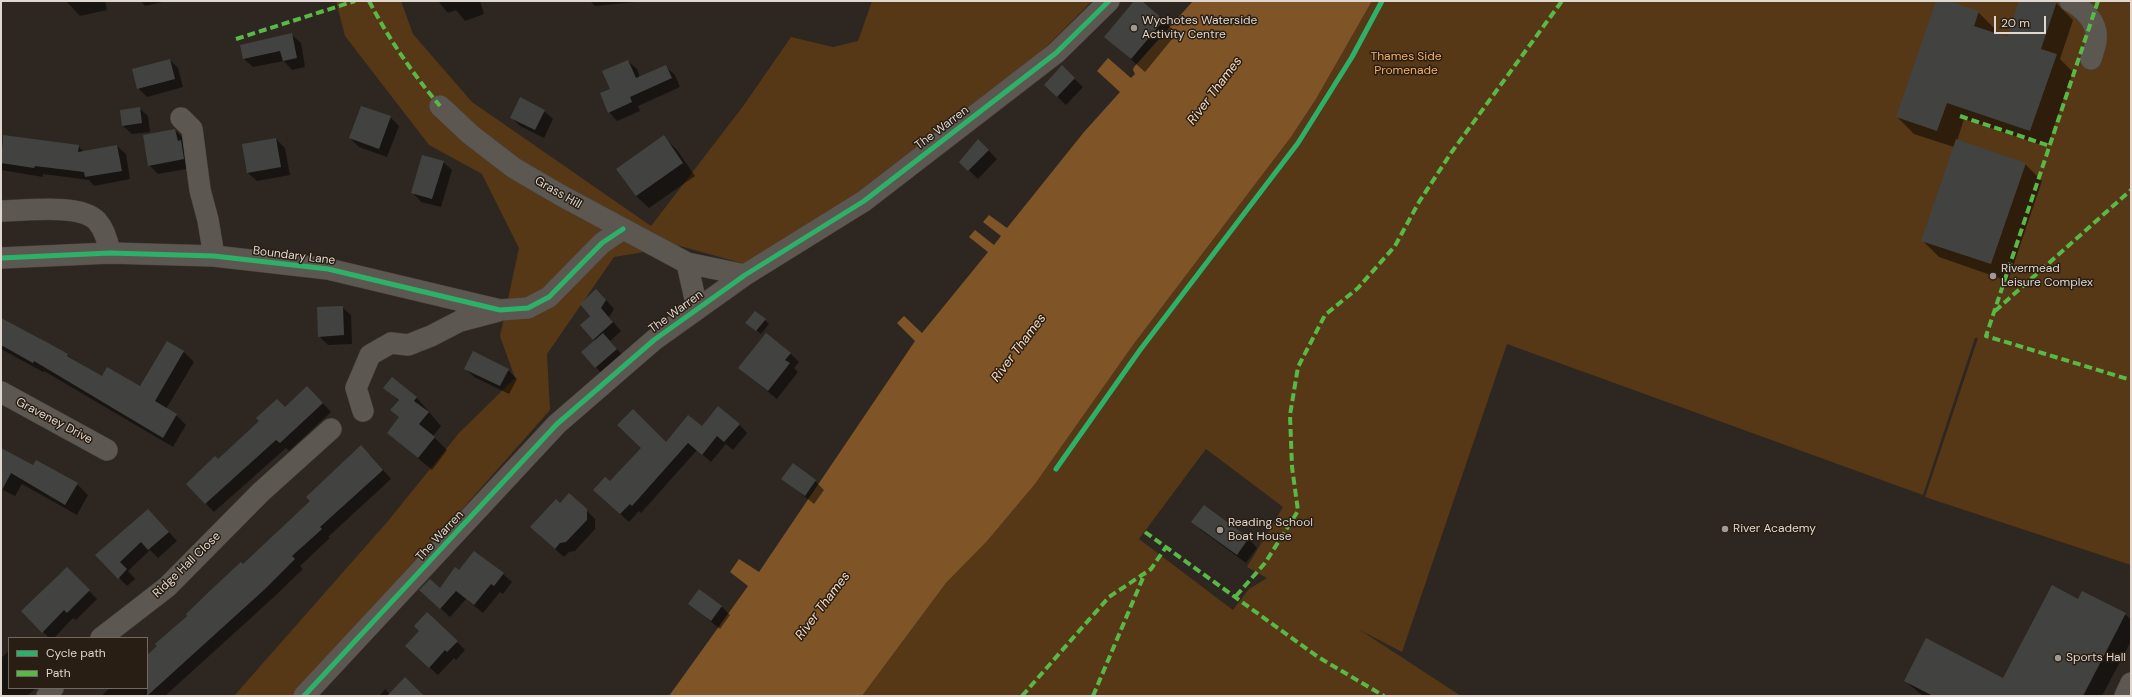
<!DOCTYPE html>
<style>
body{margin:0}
#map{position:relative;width:2132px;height:697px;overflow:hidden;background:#2e2721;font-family:"DM Sans",sans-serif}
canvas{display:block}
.frame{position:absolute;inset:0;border:2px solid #dfd7d0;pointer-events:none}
.legend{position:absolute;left:8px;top:637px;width:140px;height:52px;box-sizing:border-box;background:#291e13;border:1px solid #72685f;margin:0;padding:5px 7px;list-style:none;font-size:12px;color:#dfd7d0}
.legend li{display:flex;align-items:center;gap:8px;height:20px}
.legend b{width:20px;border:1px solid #72685f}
.scale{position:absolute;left:1994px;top:16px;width:52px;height:18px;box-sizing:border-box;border:2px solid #dfd7d0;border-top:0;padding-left:5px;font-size:12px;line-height:14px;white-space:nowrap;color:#dfd7d0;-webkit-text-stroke:3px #291e13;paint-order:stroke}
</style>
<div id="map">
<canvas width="2132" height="697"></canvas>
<div class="frame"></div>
<ul class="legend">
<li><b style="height:5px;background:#2db169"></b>Cycle path</li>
<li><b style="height:5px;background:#58b947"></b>Path</li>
</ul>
<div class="scale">20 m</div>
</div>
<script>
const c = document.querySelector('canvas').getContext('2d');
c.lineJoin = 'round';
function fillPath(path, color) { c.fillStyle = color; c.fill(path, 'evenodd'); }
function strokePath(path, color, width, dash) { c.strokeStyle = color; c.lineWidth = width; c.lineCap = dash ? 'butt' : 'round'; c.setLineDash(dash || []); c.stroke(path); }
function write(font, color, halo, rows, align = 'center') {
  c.font = font + ' "DM Sans",sans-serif'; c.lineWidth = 3; c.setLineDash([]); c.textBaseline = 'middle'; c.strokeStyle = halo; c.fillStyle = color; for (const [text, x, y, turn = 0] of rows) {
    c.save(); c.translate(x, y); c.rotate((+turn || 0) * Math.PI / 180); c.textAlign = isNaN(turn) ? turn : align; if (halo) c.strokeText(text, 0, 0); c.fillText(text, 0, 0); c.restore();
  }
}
const green = new Path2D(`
 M336,1h65l12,33 59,68 179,124 93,-121 47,-68 42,10 25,-6 14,-40h220l-53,53 -173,136 -121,74 -65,-18 -66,11 -67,97 3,56 -214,242 -43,44h-59l154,-175 71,-88 56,-55 -15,-42 19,-88 -37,-74 -53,-29 -84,-109z
 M1372,1h759v564l-206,-68 53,-159h-3l-52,157 -416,-151 -105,308 -42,-22 101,66h-599l84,-113 41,-43 48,-56 98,-139 158,-208 25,-38zM1206,449l77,58 -36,60 20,11 -18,11 -16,21 -94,-71z`);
const water = new Path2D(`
 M1193,1h179l-56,98 -25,38 -158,208 -98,139 -48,57 -41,42 -84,113h-193l79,-110 -18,-14 9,-13 20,13 156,-231 -18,-18 7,-7 18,17 66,-81 -19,-15 6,-7 19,15 7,-9 -18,-14 6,-7 18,13 77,-96 36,-40 -23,-21 11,-13 23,20 4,-4 -2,-4 1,-3z`);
const shadow = new Path2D(`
 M66,1h39l2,9 -27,6z
 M141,1h26l-22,5z
 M438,1h42l4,13 -19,7 -9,-11 -8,3z
 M590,1h46v1l-41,4z
 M1136,1h4l37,32 -32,39 -39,-35z
 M1937,1h9l32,11 17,17 -1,4 13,5 13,-37h31l5,2 17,17 -13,39 13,13 -26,75 -83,-28 -7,22 68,23 17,17 -34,100 -69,-24 -17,-17 32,-93 -40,-13 -17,-17z
 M292,35l9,8 4,24 -13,3 -8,-9 -31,6 -9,-8 -3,-14z
 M170,60l8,8 5,19 -36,10 -9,-9z
 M628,61l9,8 3,9 26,-11 9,8 5,12 -42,19 2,5 -23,10 -8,-9 2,-23z
 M1062,67l21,20 -17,18 -21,-20z
 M139,108l9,8 2,16 -18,2 -9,-8z
 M544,111l9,8 -9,19 -24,-12 -9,-9z
 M390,117l9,9 -12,31 -28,-10 -9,-9z
 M175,130l9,9 8,29 -34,6 -9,-9z
 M3,136l75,10 6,6 33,-6 9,8 4,25 -36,7 -5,-6 -46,-6v3l-42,-7v-21z
 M664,137l13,13 18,26 -46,32 -13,-12z
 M276,139l9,9 5,27 -33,6 -9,-8z
 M978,140l19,19 -19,20 -18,-17z
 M443,162l9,8 -11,37 -20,-5 -8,-9z
 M605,299l9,10 -5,8 12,14 -11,10 15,17 -21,18 -8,-9 -1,-26 -14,-16z
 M342,307l9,8 1,29 -24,1 -9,-9z
 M1,319l48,25 53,33 38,10 44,-35 10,10 -28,47 10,6 10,10 -13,22 -129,-76 -1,1 -42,-23z
 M765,320l4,4 -8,10 -10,-8z
 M790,353l9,9 -5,6 4,4 -21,27 -38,-31z
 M465,368l43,2 9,9 -8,15 -35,-17z
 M385,388l32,10 24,28 -8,10 14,14 -15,20 -44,-37 12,-15 -8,-8 7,-9z
 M316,396l15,16 -42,39 -3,-3 -72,64 -27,-28 31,-24 42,-39 25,-13z
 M739,424l8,9 -14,17 -7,-6 -15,18 -14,-12 -56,63 -2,-2 -10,11 -26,-24 7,-15 56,-39 36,-16z
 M1,449l32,18 44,17 11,11 -11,20 -55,-31 -7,12 -14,-7z
 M370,455l21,24 -63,58 2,1 -30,28 3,3 -29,28 -109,99h-64l9,-8h37v-32l11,-10 -1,-2 84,-80 2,2z
 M783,479l32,2 9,9 -10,14z
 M560,504l26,6 9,9v10l-20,22 -6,1 -5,5 -24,-21z
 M1204,507l45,32 8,9 -11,15 -45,-33 -8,-8z
 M157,519l20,22 -19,17 -8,-8 -22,21 7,8 -8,7 -30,-31z
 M67,569l30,30 -21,21 -3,-2 -19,20h-5l-27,-27z
 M459,572l44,2 9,8 -9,12 -3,-2 -17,21 -17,-14 -16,18 -21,-19z
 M2079,600l46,14 6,6v21l-29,55h-179l-18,-15 99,-1z
 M689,604l32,2 9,9 -10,14z
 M457,642l8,8 -9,10 -2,-2 -16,17 -23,-21z
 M9,651v37h27l-9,8h-26v-38z
 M385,689l5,5 33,2h-44z`);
const building = new Path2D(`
 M1134,1h8l22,19 -33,39 -27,-22z
 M1936,1h13l30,10 -5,15 33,11 12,-36h38l-16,48 16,5 -27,77 -83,-28 -10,28 -41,-14z
 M292,33l5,25 -14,3 -3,-10 -37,8 -3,-14z
 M170,59l5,20 -38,10 -5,-20z
 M628,60l8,18 30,-13 6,13 -42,19 2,5 -24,11 -8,-20 10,-4 -8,-18z
 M1062,65l13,13 -18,19 -13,-12z
 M520,97l25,13 -10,20 -25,-12z
 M361,106l30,10 -12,33 -30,-11z
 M140,107l2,16 -20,3 -2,-16z
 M175,129l3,12 3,-1 3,19 -36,7 -5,-31z
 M3,135l76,10 -1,7 39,-7 5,26 -37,6 -1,-5 -49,-6 -1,2 -33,-5z
 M664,135l19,28 -47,33 -20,-27z
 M276,138l5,29 -34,6 -5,-29z
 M978,139l11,11 -21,21 -9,-9z
 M1956,139l70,24 -35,101 -70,-23z
 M422,155l22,6 -12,38 -21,-6z
 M596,289l10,11 -5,8 12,14 -20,18 -13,-15 10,-9 -10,-12z
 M343,306l1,29 -26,2 -1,-30z
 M755,311l11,8 -10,12 -11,-8z
 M1,318l49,26 18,10 -1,2 35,20 5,-9 33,19 27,-45 17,10 -29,50 22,13 -14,24 -129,-77 -1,2 -32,-18z
 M603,333l14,16 -22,19 -14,-16z
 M766,333l25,20 -6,7 5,3 -22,28 -30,-23z
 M473,351l36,18 -9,17 -36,-17z
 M392,377l25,20 -3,4 15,11 -10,12 16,13 -17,21 -31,-25 12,-16 -9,-7 9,-10 -16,-12z
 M307,386l16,17 -43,40 -4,-3 -71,64 -19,-20 29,-28 3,3 41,-38 -3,-3 21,-19 8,8z
 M718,406l22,18 -16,18 -7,-6 -15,19 -14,-12 -56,63 -2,-2 -10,10 -27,-24 12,-13 5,4 31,-33 -24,-23 16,-16 33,33 22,-27 14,11z
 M361,445l22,25 -63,57 2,2 -30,27 3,3 -30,30 -118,107v-41l10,-9 -2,-2 32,-28 -1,-2 28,-27 27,-25 2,2 67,-63 -4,-4z
 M1,448l32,17 3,-5 42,23 -13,22 -54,-32 -10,19z
 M793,463l23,17 -11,16 -24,-17z
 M569,493l18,16v11l-21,22 -6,1 -5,6 -25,-22 26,-28 4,4z
 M1204,505l45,33 -12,17 -46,-33z
 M148,509l21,23 -21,18 -7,-8 -21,20 7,7 -9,10 -23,-24z
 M474,551l30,22 -10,13 -3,-2 -17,21 -18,-14 -16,18 -21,-19 11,-11 10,9 15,-21 4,3z
 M67,567l23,23 -23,23 -3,-3 -22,23 -21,-22z
 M2052,585l26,14 4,-8 44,22 -43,83h-150l-29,-15 22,-43 77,40z
 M699,589l23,17 -11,15 -23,-17z
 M427,612l31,29 -11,11 -2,-2 -16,18 -24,-22 14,-15 -5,-5z
 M405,677l19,19h-37z`);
const minor = new Path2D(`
 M2070,1c13,7 29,22 26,40 -1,6 -3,12 -5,18
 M440,106l31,29 43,33 48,28 125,67 58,12
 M181,118l11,11 8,61 8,30 6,36
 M1,211c24,0 79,-8 96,10 8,9 11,21 13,32
 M1,258l109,-5 104,3 114,13 172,41 28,-2 21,-11 53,-54 21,-14
 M687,263l10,45
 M1,392l106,58
 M363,411l-7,-23 14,-33 21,-12 17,2 23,-9 29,-15 38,-10
 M101,638l66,-51 94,-95 70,-63
 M47,696l6,-8
 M304,696l253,-272 97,-84 91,-65 119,-74 192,-148 53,-52
 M2125,696l6,-13`);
const quiet = new Path2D(`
 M369,1c20,38 43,72 71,105
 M2098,1l-112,335 145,44
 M236,39l119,-38
 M1960,116l90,30
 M1995,311l136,-121
 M1145,532l173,125 66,39
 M1236,596l29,-33 33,-52 -6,-44 -2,-52 8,-48 27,-52 33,-27 37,-42 24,-44 32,-49 111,-152
 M1022,696l87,-99 42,-28 15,-22
 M1093,696l52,-123`);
const cycleway = new Path2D(`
 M1,258l109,-5 104,3 114,13 172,41 28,-2 21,-11 53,-54 21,-14
 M1056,469l84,-119 158,-207 54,-86 30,-56
 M304,696l253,-272 97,-84 91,-65 119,-74 192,-148 53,-52`);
const markers = [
 [1134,28,4,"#a19993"],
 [1993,276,4,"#a19993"],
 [1725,529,4,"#a19993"],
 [1220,530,4,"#a19993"],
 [2058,658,4,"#a19993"]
];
const poiNames = [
 ["Wychotes Waterside",1142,21],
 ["Activity Centre",1142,35],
 ["Rivermead",2001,269],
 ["Leisure Complex",2001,283],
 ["Reading School",1228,523],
 ["Boat House",1228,537],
 ["River Academy",1733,529],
 ["Sports Hall",2066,658]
];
const parkNames = [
 ["Thames Side",1406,57],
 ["Promenade",1406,71]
];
const streetNames = [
 ["The Warren",942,128,-37],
 ["Grass Hill",558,193,30],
 ["Boundary Lane",294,256,7],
 ["The Warren",676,312,-36],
 ["Graveney Drive",54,421,28],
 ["The Warren",440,536,-47],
 ["Ridge Hall Close",187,565,-44]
];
const waterNames = [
 ["River Thames",1215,91,-53],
 ["River Thames",1019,348,-53],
 ["River Thames",823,606,-53]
];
fillPath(green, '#563716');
fillPath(water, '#7f5427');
fillPath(shadow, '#0007');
fillPath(building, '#424341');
strokePath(minor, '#4a443f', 22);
strokePath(minor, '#5d5752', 21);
strokePath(quiet, '#58b947', 4, [8, 4]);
strokePath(cycleway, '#2db169', 5);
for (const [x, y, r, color] of markers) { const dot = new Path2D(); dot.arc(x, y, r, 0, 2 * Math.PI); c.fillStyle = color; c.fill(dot); strokePath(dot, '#291e13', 1.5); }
write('12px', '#dfd7d0', '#291e13', poiNames, 'left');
write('12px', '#f4ad68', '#291e13', parkNames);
write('12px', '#dfd7d0', '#291e13', streetNames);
write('italic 13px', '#f9dcc2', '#291e13', waterNames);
</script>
